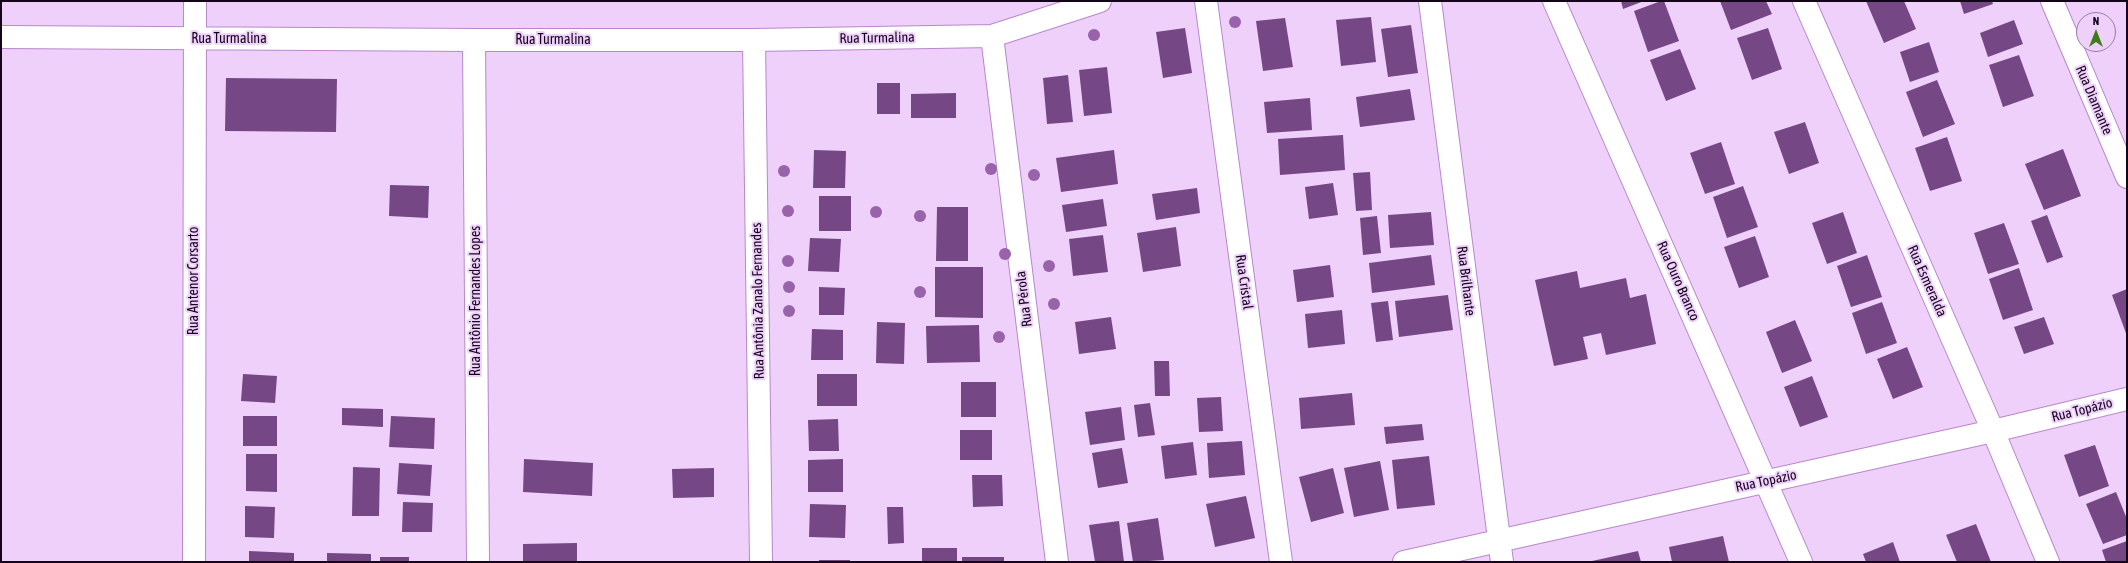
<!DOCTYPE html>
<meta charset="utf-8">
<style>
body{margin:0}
#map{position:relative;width:2128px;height:563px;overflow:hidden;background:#eed0fa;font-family:"Asap Condensed",sans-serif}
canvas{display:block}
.frame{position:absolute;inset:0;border:2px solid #14041a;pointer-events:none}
.north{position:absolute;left:2076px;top:12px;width:40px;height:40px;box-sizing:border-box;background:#eed0fa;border:1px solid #977ea0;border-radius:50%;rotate:0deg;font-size:11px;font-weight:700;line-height:16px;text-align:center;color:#14041a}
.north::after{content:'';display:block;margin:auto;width:14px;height:18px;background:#3f7c19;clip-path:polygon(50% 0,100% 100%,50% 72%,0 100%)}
</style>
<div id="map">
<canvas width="2128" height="563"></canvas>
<div class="frame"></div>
<div class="north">N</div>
</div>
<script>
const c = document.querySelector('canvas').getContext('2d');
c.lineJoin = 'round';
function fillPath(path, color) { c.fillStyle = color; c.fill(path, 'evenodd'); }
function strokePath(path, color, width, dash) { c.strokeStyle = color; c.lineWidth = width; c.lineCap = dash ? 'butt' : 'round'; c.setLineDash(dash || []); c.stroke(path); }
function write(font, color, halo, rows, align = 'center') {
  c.font = font + ' "Asap Condensed",sans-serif'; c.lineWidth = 4; c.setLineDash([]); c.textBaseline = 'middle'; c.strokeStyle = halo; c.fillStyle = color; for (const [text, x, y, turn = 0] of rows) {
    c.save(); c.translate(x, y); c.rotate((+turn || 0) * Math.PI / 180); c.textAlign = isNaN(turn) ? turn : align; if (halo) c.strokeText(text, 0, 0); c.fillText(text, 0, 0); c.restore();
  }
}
const building = new Path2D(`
 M1621,1h23l-21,8z
 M1661,1h3l15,40 -31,11 -14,-41z
 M1720,1h46l6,13 -41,16z
 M1866,1h38l12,28 -32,14z
 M1960,1h32l1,3 -29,10z
 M1371,17l5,45 -35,4 -5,-46z
 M1285,18l8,49 -30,4 -7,-50z
 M2014,20l9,24 -35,13 -8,-24z
 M1411,25l7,48 -30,4 -7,-48z
 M1185,28l7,45 -29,5 -7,-46z
 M1768,28l14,41 -30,11 -15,-42z
 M1929,42l10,30 -29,10 -10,-30z
 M1680,49l16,40 -30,12 -16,-41z
 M2019,55l15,41 -31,11 -14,-42z
 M1107,67l5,46 -28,3 -5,-46z
 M1068,75l5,47 -26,2 -4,-46z
 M226,78l111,1 -1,53 -111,-1z
 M1937,80l18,44 -32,13 -17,-45z
 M877,83h23v31h-23z
 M1410,89l5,31 -55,7 -4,-30z
 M956,93v25h-45v-24z
 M1310,98l2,32 -45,3 -3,-31z
 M1805,122l14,41 -30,11 -15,-42z
 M1343,135l2,35 -65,5 -2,-36z
 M1947,137l15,44 -32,10 -15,-43z
 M1721,142l14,42 -30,10 -15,-41z
 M2063,149l18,47 -37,14 -19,-46z
 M814,150l32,1 -1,37h-32z
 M1114,150l4,34 -57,8 -5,-34z
 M1370,172l2,38 -16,1 -3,-38z
 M1333,183l5,32 -29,4 -4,-32z
 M390,185l39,1 -1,32 -39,-2z
 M1743,186l15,41 -31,11 -14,-41z
 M1197,188l3,25 -44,7 -4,-26z
 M819,196h32v35h-32z
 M1103,199l4,27 -41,6 -4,-27z
 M937,207h31v54h-32z
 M1431,212l3,33 -44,3 -2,-33z
 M1843,212l14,41 -30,11 -15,-41z
 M2047,215l16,42 -16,6 -16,-42z
 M1377,216l4,37 -18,2 -3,-37z
 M2004,223l15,41 -31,10 -14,-41z
 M1176,227l5,39 -38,6 -6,-39z
 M1103,235l5,37 -35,4 -4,-37z
 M1755,236l14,41 -30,11 -15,-41z
 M810,238l31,1 -2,33 -31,-1z
 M1431,255l4,30 -63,8 -3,-30z
 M1867,255l15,42 -31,10 -14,-41z
 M1330,265l4,32 -37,5 -4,-32z
 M935,267h48v51l-48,-1z
 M2019,268l14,42 -30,10 -14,-41z
 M1577,271l3,17 46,-10 4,20 16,-4 10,50 -50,11 -5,-22 -18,4 5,22 -34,7 -19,-86z
 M819,287l26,1 -1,27h-25z
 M2127,289v47l-15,-41z
 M1448,295l5,35 -54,7 -4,-36z
 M1388,301l5,39 -17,2 -5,-39z
 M1882,302l15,41 -31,11 -14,-41z
 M1342,310l3,34 -37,4 -3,-34z
 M1111,317l5,32 -37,5 -4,-32z
 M2044,317l10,27 -30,10 -10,-27z
 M1795,320l17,41 -30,12 -16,-41z
 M877,322l28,1 -1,41 -28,-1z
 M979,325l1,37 -53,1 -1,-37z
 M812,329l31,1v30h-32z
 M1907,347l16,40 -30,12 -16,-40z
 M1154,361h15l1,35h-15z
 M243,374l34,2 -2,27 -34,-2z
 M817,374h40v32h-40z
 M1812,376l16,41 -28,10 -16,-40z
 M961,382h35v35h-35z
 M1352,393l3,32 -54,4 -2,-31z
 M1221,397l2,34 -24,1 -2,-34z
 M1150,403l5,32 -17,2 -4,-32z
 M1121,407l4,33 -35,5 -5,-33z
 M342,408l41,1v18l-41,-2z
 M243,416h34v30h-34z
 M391,416l44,2 -1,31 -45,-2z
 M838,419l1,32h-30l-1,-31z
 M1422,424l2,16 -38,4 -2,-17z
 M960,430h32v30h-32z
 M1242,441l3,34 -36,3 -2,-35z
 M1193,442l4,33 -32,4 -4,-33z
 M2095,445l14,41 -30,11 -15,-42z
 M1122,448l6,35 -30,5 -6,-35z
 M246,454h31v38l-31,-1z
 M1429,456l6,49 -38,4 -5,-49z
 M524,459l69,4 -1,33 -69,-4z
 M843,459v33h-35v-32z
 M1380,461l9,49 -35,7 -10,-49z
 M399,463l33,2 -2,31 -33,-2z
 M353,467l27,1 -1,48h-27z
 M714,468v29l-41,1 -1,-29z
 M1333,468l11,45 -33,9 -12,-45z
 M972,475h30l1,31 -30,1z
 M2116,492l11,27v16l-24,9 -17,-40z
 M1246,496l9,42 -40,9 -9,-43z
 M403,502l30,1 -1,29h-30z
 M810,504l36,1 -1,33 -36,-1z
 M245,506l30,1 -1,31 -29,-1z
 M887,507h16l1,36 -16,1z
 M1158,518l6,42 -31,2 -6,-39z
 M1119,521l5,41h-29l-6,-37z
 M1976,524l15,38h-34l-11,-27z
 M1723,536l6,26h-57l-3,-15z
 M2127,541v21h-21l-4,-12z
 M1893,542l7,20h-34l-3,-8z
 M577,543v19h-54v-18z
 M922,548h35v14h-35z
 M249,551l45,2v9h-45z
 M1638,551l3,11h-49v-1z
 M327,553l44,1v8h-44z
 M380,557h29v5h-29z
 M962,557h42v5h-42z
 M819,560h31v2h-31z`);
const minor = new Path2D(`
 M1206,1l75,561
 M1430,1l72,561
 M1554,1l247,561
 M1804,1l189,430 55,131
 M2052,1l75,176
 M992,36l65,526
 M1,37l473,3h280l238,-4 108,-35
 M474,40l4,522
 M754,40l7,522
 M194,562l1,-561
 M1404,562l589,-131 134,-32`);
const trees = [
 [1235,22],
 [1094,35],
 [991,169],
 [784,171],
 [1034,175],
 [788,211],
 [876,212],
 [920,216],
 [1005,254],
 [788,261],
 [1049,266],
 [789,287],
 [920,292],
 [1054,304],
 [789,311],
 [999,337]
];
const streetNames = [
 ["Rua Turmalina",877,38,-1],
 ["Rua Turmalina",229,39],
 ["Rua Turmalina",553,40],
 ["Rua Diamante",2094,100,67],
 ["Rua Antenor Corsarto",194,281,-90],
 ["Rua Brilhante",1466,281,83],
 ["Rua Ouro Branco",1678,281,66],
 ["Rua Esmeralda",1927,281,66],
 ["Rua Cristal",1244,282,82],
 ["Rua Pérola",1024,299,-97],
 ["Rua Antônio Fernandes Lopes",476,301,-90],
 ["Rua Antônia Zanalo Fernandes",758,301,-91],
 ["Rua Topázio",2082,410,-14],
 ["Rua Topázio",1766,481,-12]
];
fillPath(building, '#754785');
strokePath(minor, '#b888cb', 24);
strokePath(minor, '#fff', 22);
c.fillStyle = '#9863a9';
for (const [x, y] of trees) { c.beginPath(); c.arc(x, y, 6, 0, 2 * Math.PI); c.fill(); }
write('14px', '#14041a', '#eed0fa', streetNames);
</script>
